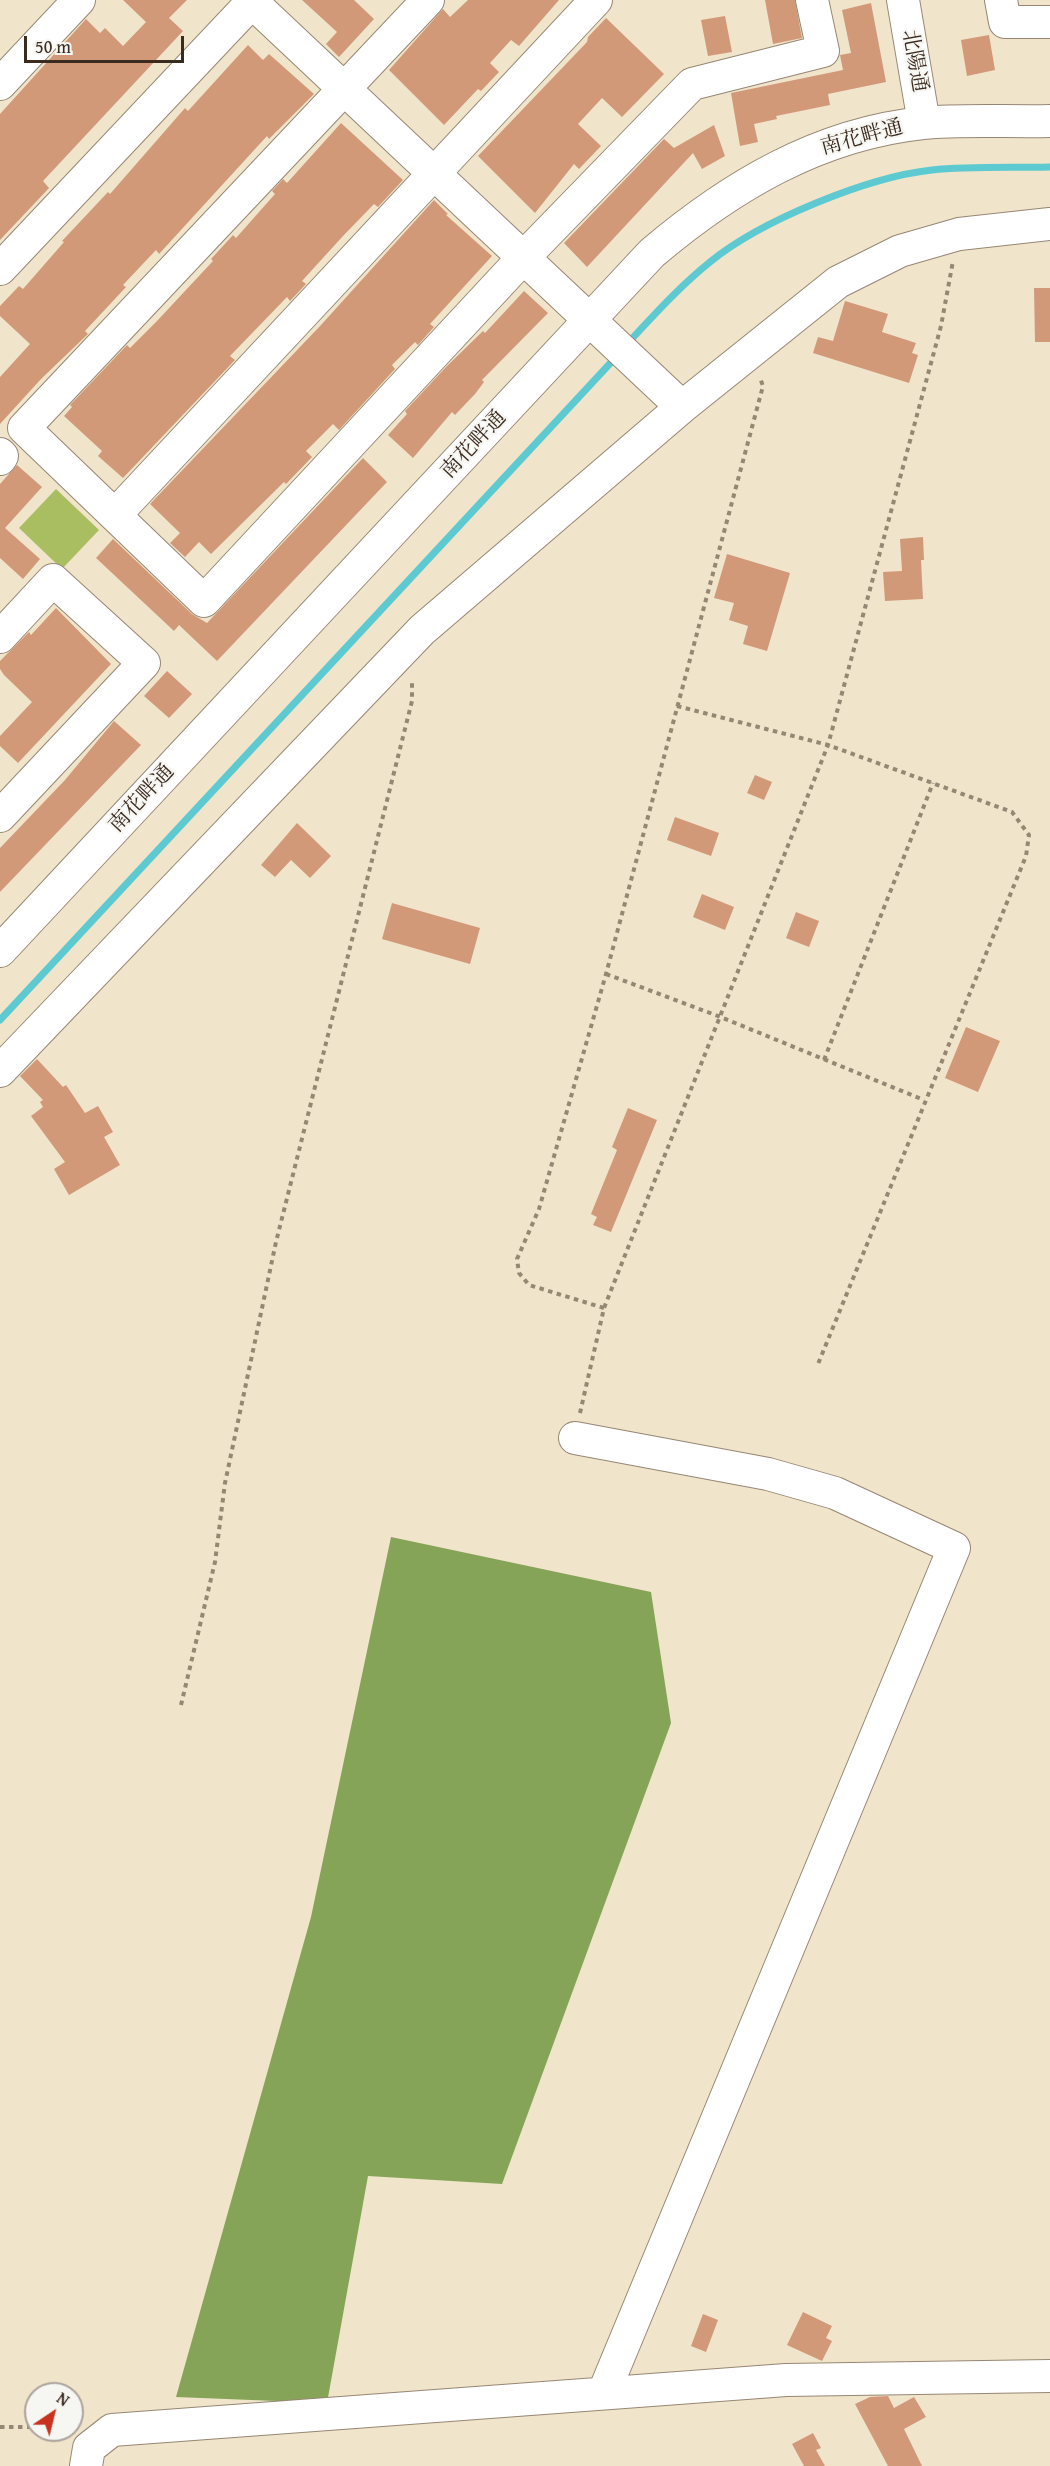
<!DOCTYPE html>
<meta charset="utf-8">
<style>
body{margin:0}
#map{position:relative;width:1050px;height:2466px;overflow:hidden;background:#f0e4ca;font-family:"Gentium Book Plus",serif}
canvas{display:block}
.north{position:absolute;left:24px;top:2382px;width:60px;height:60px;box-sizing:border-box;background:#f6f6f2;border:2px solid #aba49d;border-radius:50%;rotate:35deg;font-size:16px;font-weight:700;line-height:24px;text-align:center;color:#3b2a1e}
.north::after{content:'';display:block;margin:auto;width:21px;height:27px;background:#c8321e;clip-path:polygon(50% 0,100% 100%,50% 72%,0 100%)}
.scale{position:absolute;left:24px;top:36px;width:160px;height:27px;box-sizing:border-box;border:3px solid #3b2a1e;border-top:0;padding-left:8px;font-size:18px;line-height:21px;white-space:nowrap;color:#3b2a1e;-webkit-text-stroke:4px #f6f6f2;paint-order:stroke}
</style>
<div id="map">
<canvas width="1050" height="2466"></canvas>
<div class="north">N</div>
<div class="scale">50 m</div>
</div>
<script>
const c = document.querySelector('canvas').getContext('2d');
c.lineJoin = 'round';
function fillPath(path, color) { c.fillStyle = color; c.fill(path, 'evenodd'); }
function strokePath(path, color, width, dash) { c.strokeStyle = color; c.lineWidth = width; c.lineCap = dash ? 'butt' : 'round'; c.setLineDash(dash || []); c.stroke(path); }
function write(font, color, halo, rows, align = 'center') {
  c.font = font + ' "Gentium Book Plus","Noto Serif JP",serif'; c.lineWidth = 4.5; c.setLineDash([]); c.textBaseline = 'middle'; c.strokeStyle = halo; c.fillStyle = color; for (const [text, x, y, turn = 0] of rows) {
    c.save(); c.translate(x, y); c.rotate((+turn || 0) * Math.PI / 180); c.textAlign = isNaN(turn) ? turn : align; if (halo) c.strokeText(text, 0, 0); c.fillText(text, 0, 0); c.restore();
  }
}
const green = new Path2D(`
 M56,489l43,41 -37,39 -43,-41z`);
const forest = new Path2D(`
 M391,1537l260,55 20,131 -169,461 -134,-8 -41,227 -151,-6 135,-480z`);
const stream = new Path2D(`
 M626,345c27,-29 53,-58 84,-83 50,-41 157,-85 222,-92 38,-4 79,-2 118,-3
 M0,1020l617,-664`);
const building = new Path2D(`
 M123,0h64l-18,18 14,13 -140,150 6,7 -49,52v-126l86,-95 14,14 5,-5 18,18 23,-24z
 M302,0h52l20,19 -35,38 -13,-13 11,-12z
 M468,0h91l-40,46 -8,-6 -21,23 9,9 -18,19 -3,-2 -34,36 -55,-55 54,-61 7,8z
 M765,0h30l7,38 -29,6z
 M871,3l15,79 -58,12 2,11 -54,11 1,3 -23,5 4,18 -18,4 -9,-53 112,-23 -3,-15 11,-2 -9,-43z
 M725,16l7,36 -24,4 -7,-36z
 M606,18l58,56 -42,43 -20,-19 -24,26 23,22 -22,23 -5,-5 -39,49 -57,-57 109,-114 1,-5z
 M989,35l6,35 -28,6 -6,-36z
 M248,45l15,15 6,-6 45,40 -45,45 -2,-3 -108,118 -3,-4 -33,35 3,2 -41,44 3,3 -47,45 -41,45v-47l30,-33 -30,-28v-10l19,-20 4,3 41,-47 -2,-1 46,-49 2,2 75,-86 3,3z
 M341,123l62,57 -25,27 -4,-3 -31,32 -41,45 4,3 -16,17 -3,-4 -57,59 5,4 -112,118 -25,-22 4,-5 -38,-35 8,-9 -2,-2 57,-60 3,3 27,-27 56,-60 -2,-2 22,-24 3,3 39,-44 -3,-3 11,-12 4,4z
 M714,125l11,31 -23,13 -9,-16 -106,114 -23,-24 100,-104 10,9z
 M434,200l14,14 -2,1 46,41 -62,68 4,3 -16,18 -3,-3 -23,23 3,4 -56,61 -6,-6 -27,27 6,6 -26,27 -2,-2 -73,72 -12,-12 -14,15 -15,-14 10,-10 -30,-29 171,-179z
 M1034,288h16v54h-15z
 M524,291l24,22 -66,67 2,2 -9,12 -20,21 -3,-3 -39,46 -25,-23 19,-21 -2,-3 41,-44 37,-36 2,2z
 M845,301l43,13 -6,18 34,11 -4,10 6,2 -9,28 -96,-30 5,-16 15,4z
 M363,458l24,24 -170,179 -38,-36 -5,6 -78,-73 17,-19 79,75 15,9z
 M17,465l25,22 -37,41 35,31 -17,20 -23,-21v-74z
 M923,537l1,23h-3l2,39 -38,2 -2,-29 19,-1 -2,-32z
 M727,554l63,19 -23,78 -24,-7 5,-18 -19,-6 5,-17 -20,-5z
 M56,608l55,56 -93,99 -18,-17v-10l32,-34 -28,-27 -4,-6v-8l29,-29 2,3z
 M167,671l25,23 -23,24 -25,-22z
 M114,721l27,24 -141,147v-44l65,-68z
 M755,775l17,7 -8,18 -17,-7z
 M675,817l44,16 -8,23 -44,-16z
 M297,823l34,33 -21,22 -19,-18 -16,17 -14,-12z
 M702,894l32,13 -9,23 -32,-13z
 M392,903l88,25 -10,36 -88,-25z
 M796,912l23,9 -10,26 -23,-9z
 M966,1027l34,14 -22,51 -33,-14z
 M37,1059l26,28 3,-2 19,28 13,-7 15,26 -9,5 16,28 -51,30 -15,-26 11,-7 -34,-46 12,-9 -3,-5 3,-2 -23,-24z
 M628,1108l29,12 -46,112 -18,-7 4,-8 -6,-3 26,-64 -5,-3z
 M803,2312l29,14 -6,12 6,3 -10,20 -35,-16z
 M703,2314l15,6 -12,32 -15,-6z
 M888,2396l6,12 20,-11 12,20 -22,12 18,37h-34l-33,-62 15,-7z
 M813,2433l8,15 -5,2 9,16h-21l-12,-22z`);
const path = new Path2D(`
 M677,706l151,39 184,67 17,23 -3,21 -208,508
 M606,974l112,42 206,84
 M824,1060l109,-277
 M604,1308l-75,-23 -10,-12 -2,-14 22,-50 67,-235 157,-588 -3,-8
 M580,1413l24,-105 224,-563 113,-419 12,-65
 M181,1705l34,-143 10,-79 51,-241 136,-541v-22
 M0,2427h36`);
const minor = new Path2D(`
 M428,0l-404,428 180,173 319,-343 169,-174 131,-33 -11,-51
 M903,0l21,123
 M1001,0l4,22h45
 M0,84l79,-84
 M0,269l252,-267 430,405
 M0,454l2,2 -2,3
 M115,515l481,-515
 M0,637l53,-57 91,83 -144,153
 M0,951l652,-698c78,-66 166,-119 271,-130 41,-4 85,-1 127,-2
 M0,1071l422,-441 260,-223 156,-125 62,-31 59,-17 91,-10
 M575,1438l193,36 67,19 119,55 -350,844
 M86,2466l3,-18 23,-18 674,-50 264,-4`);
const streetNames = [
 ["北陽通",914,61,80],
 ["南花畔通",862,138,-15],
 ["南花畔通",474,445,-47],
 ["南花畔通",142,799,-47]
];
fillPath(green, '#a9bd61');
fillPath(forest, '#86a457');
strokePath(stream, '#5dcad1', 7);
fillPath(building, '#d29979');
strokePath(minor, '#968774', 34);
strokePath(path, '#968774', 4, [4.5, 4.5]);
strokePath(minor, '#fff', 32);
write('21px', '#3b2a1e', '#f6f6f2', streetNames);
</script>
